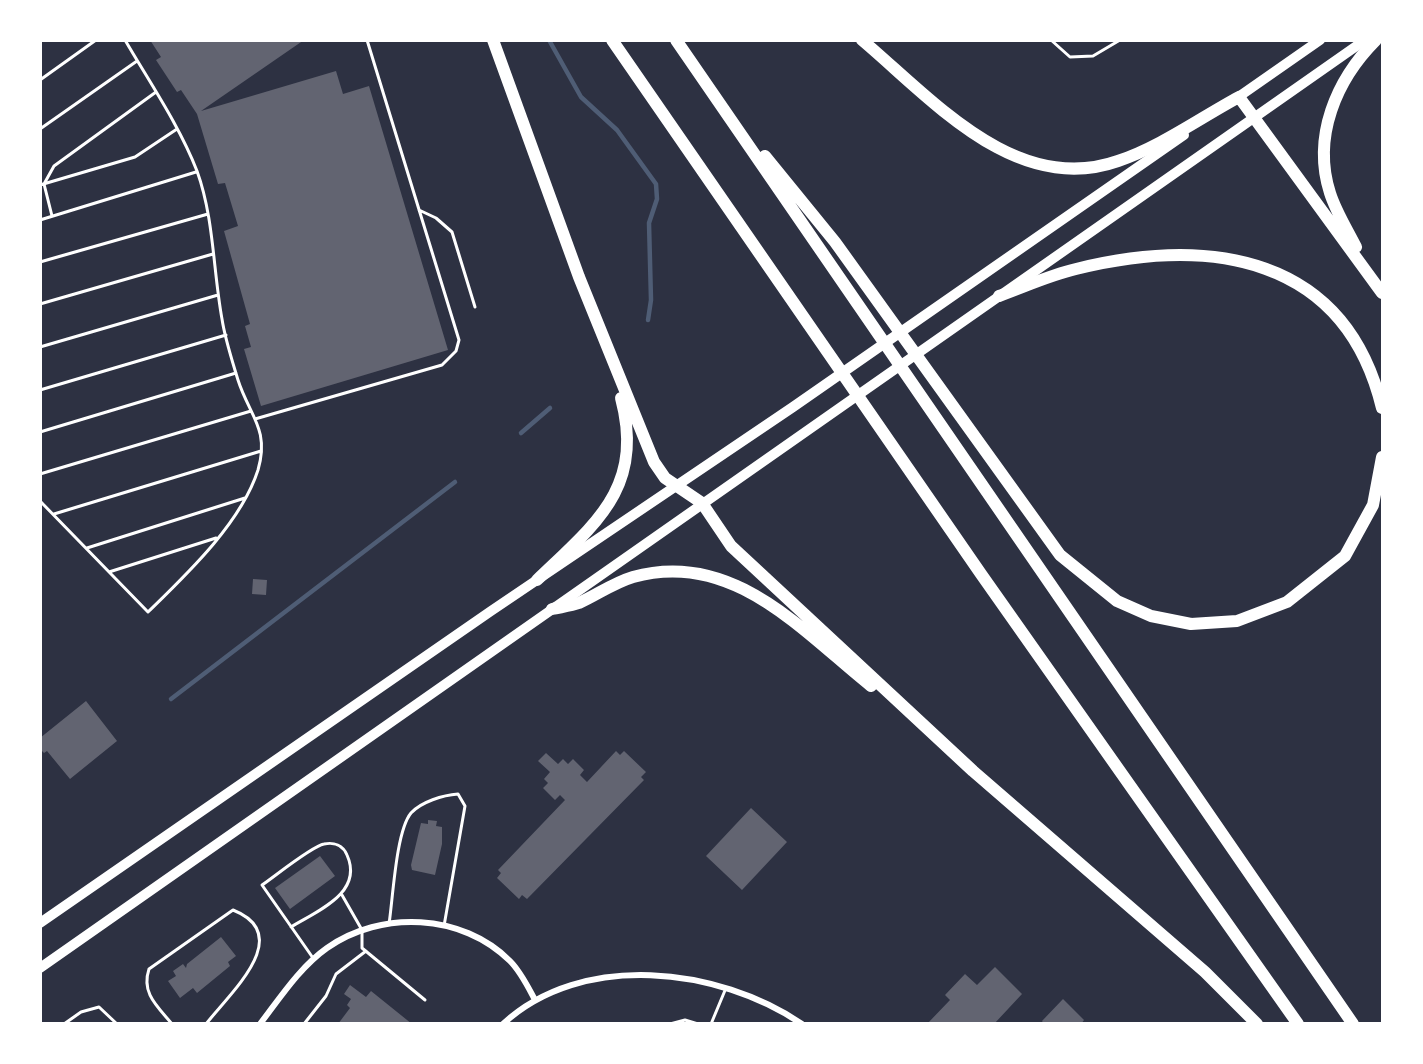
<!DOCTYPE html>
<style>
body{margin:0}
#map{position:relative;width:1423px;height:1064px;overflow:hidden;background:#2d3142;font-family:Cabin,sans-serif}
canvas{display:block}
.frame{position:absolute;inset:0;border:42px solid #fff;pointer-events:none}
</style>
<div id="map">
<canvas width="1423" height="1064"></canvas>
<div class="frame"></div>
</div>
<script>
const c = document.querySelector('canvas').getContext('2d');
c.lineJoin = 'round';
function strokePath(path, color, width, dash) { c.strokeStyle = color; c.lineWidth = width; c.lineCap = dash ? 'butt' : 'round'; c.setLineDash(dash || []); c.stroke(path); }
function fillPath(path, color) { c.fillStyle = color; c.fill(path, 'evenodd'); }
const stream = new Path2D(`
 M549,40l32,57 36,33 39,54 1,15 -8,24 2,77 -3,20
 M521,433l29,-25
 M171,699l284,-217`);
const building = new Path2D(`
 M150,40h154l-103,71 135,-40 7,23 26,-8 79,264 -187,56 -17,-57 7,-2 -6,-21 5,-2 -26,-93 14,-5 -13,-43 -7,1 -21,-70 -16,-24 -4,2 -21,-32 5,-3z
 M253,579l14,1 -1,15 -14,-1z
 M86,701l31,40 -47,38 -23,-28 -3,2 -4,-4v-11z
 M616,751l4,4 4,-4 22,21 -5,5 3,3 -117,119 -5,-4 -3,4 -22,-21 4,-5 -3,-3 67,-70 -5,-5 -5,5 -12,-12 5,-5 -4,-4 6,-7 -12,-11 8,-8 12,11 5,-5 5,5 5,-5 11,11 -4,5 7,7z
 M751,808l36,34 -45,48 -36,-34z
 M428,820l9,1 -1,5 6,1v17l-7,31 -23,-5 -1,-5 10,-42 7,1z
 M320,856l15,20 -45,33 -15,-21z
 M221,937l15,19 -8,6 2,4 -33,27 -4,-5 -13,10 -12,-17 8,-5 -3,-5 10,-7 3,4 1,-4z
 M995,967l27,27 -28,30h-67l23,-24 -5,-5 20,-21 12,11z
 M350,985l16,12 5,-6 41,33h-74l12,-16 -3,-3 4,-6 -7,-5z
 M1063,999l21,21 -3,4h-37l-2,-3z`);
const service = new Path2D(`
 M1051,40l19,17 23,-1 27,-16
 M40,80l56,-40
 M40,129l97,-68
 M40,185l95,-28 42,-28
 M419,210l17,8 16,14 23,75
 M52,216l-8,-32 10,-18 102,-74
 M40,220l156,-48
 M40,262l168,-48
 M40,304l173,-50
 M40,347l178,-52
 M40,390l186,-55
 M255,419l187,-54 14,-14 3,-11 -92,-300
 M40,432l196,-59
 M40,474l211,-63
 M40,501l108,111c39,-38 93,-89 110,-142 12,-41 -9,-55 -20,-90 -6,-20 -13,-41 -16,-61 -9,-49 -8,-101 -25,-148 -18,-46 -47,-88 -72,-131
 M54,514l207,-63
 M87,548l158,-50
 M109,572l107,-34
 M342,895l20,35v18l63,52
 M389,924c4,-26 7,-93 22,-111 10,-11 32,-18 47,-19l7,12 -21,120
 M291,927c26,-16 73,-34 56,-72 -4,-10 -13,-13 -23,-11 -12,2 -50,33 -62,41l51,73
 M64,1024l17,-12 18,-5 18,17
 M172,1024c-15,-18 -31,-31 -23,-55l84,-59c63,25 -3,83 -27,114
 M304,1024l22,-28 10,-22 30,-23
 M670,1024l15,-4 13,4
 M711,1024l15,-36`);
const minor = new Path2D(`
 M260,1024c20,-26 40,-57 67,-76 54,-38 135,-35 183,13 11,11 18,26 25,39
 M503,1024c79,-73 215,-57 299,0`);
const primary = new Path2D(`
 M1234,100l86,-60
 M40,923l451,-312 302,-204 391,-272
 M40,968l1325,-928`);
const motorway = new Path2D(`
 M493,40l86,237 75,185 11,16 37,25 29,43 242,225 232,201 52,52
 M612,40l369,534 317,450
 M676,40l677,984
 M862,40c70,59 154,157 256,121 42,-14 82,-43 121,-64l143,196
 M765,156l70,86 225,313 57,46 34,15 40,8 46,-3 50,-19 58,-46 28,-51 9,-48
 M1356,247c-9,-18 -20,-35 -26,-54 -18,-56 6,-113 46,-153
 M999,296c25,-9 51,-21 77,-27 134,-33 269,-14 306,139
 M537,580c58,-56 108,-92 84,-182
 M552,609c9,-2 19,-3 27,-6 18,-8 34,-20 54,-26 99,-28 168,53 238,109`);
strokePath(stream, '#4f5d75', 4.5);
fillPath(building, '#626471');
strokePath(service, '#fff', 3);
strokePath(minor, '#fff', 6);
strokePath(primary, '#fff', 10);
strokePath(motorway, '#fff', 12);
</script>
